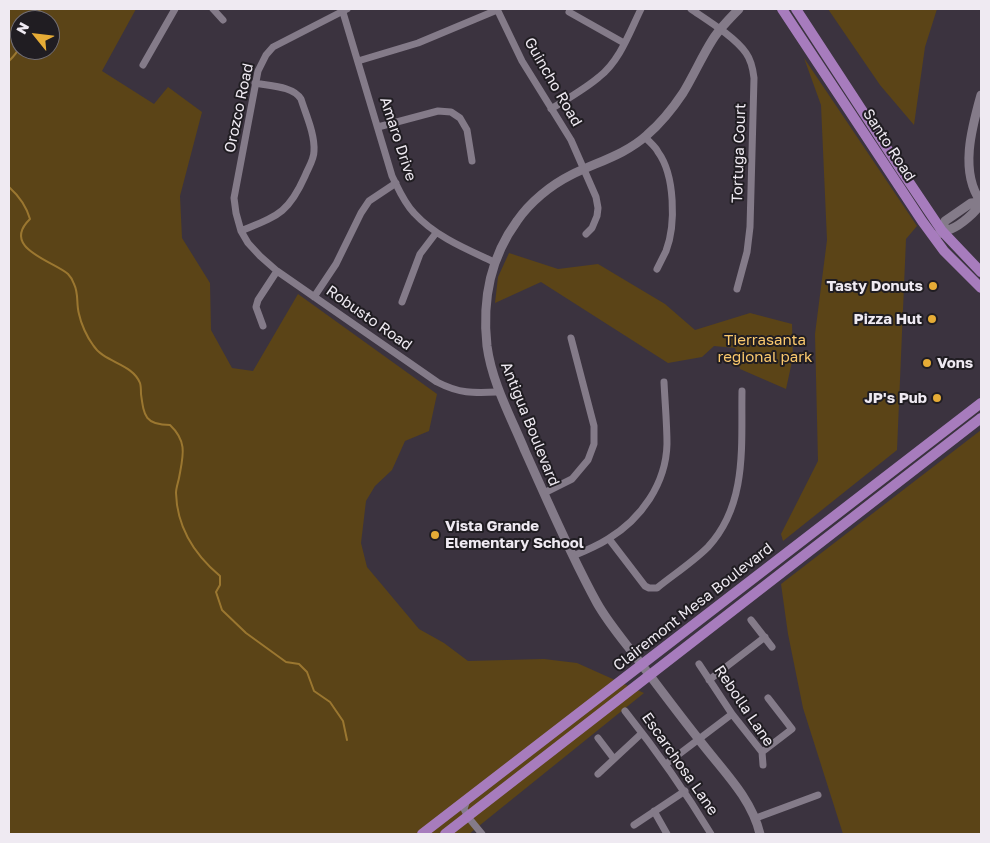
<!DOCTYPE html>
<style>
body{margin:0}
#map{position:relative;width:990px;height:843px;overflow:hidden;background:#3b333f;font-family:"Golos Text",sans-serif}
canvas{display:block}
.frame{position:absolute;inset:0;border:10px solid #efeaf2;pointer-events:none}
.north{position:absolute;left:10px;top:10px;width:50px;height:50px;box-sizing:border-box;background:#201d22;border:1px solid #736f75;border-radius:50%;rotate:299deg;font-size:14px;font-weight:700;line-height:20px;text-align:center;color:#efeaf2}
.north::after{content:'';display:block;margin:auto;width:18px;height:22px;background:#e6ac36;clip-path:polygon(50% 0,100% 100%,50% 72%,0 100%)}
</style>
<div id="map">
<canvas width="990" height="843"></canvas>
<div class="frame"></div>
<div class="north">N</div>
</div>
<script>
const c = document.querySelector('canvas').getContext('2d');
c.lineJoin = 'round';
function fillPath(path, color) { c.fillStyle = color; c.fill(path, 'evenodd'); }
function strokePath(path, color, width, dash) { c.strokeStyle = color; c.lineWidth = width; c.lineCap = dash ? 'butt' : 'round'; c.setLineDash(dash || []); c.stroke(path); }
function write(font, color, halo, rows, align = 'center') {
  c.font = font + ' "Golos Text",sans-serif'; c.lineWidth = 4; c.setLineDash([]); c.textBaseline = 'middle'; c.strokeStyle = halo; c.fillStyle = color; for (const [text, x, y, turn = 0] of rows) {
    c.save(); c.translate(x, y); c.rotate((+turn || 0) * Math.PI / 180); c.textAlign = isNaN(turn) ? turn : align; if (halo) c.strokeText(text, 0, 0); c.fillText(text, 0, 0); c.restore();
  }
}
const green = new Path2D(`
 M9,9h127l-34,62 52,33 14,-17 34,25 -22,84 2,42 28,45 1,47 21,38 21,3 45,-77 139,100 -8,37 -24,10 -13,29 -17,16 -9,15 -5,42 6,24 52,62 25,14 24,18 76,-2 33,4 67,30 -175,141h-460zM20,20h30v30h-30z
 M828,9h109l-12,38 -11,78 -34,-40z
 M804,58l113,168 -11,13 -9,211 -114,91 -2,-7 37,-73 -3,-127 12,-94 -6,-135z
 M509,253l49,16 40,-5 67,40 30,26 55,-17 42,11 1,33 -7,32 -46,-20 -5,-21 -21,-2 -12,11 -34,6 -127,-81 -46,21 3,-26z
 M981,430v404h-138l-40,-126 -15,-74 -7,-50z`);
const stream = new Path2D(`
 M26,20l15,-11
 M9,61c13,-13 11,-15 9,-32l2,-3
 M9,187c10,9 17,18 21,32 -30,29 23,42 38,55 2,2 5,7 6,10 5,10 2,20 5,30 2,10 8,23 14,31 11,18 39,18 47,38 1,3 1,8 1,11 3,22 4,31 29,31 18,17 13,31 9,53 -1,5 -3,10 -3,15 1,34 19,62 44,83v9l-4,7 6,18 24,23 40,29 13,2 8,8 7,19 16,11 13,19 4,19`);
const street = new Path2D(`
 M213,9l10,11
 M342,9l50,167c6,12 12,27 22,37 22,24 52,36 80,49
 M347,9l-74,38 -7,8 -8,16 -24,127 2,15 5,18 7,12 12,13 17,15 160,111c23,12 37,11 62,10
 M497,9l25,52 49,79 25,57 2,11 -1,8 -5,12 -6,6
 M691,9c16,11 44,28 55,44 5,7 7,16 8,25l-4,149 -3,25 -10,37
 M569,12l55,31
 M358,61l60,-18 79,-33
 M143,65l32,-56
 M551,109c16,-10 34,-20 48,-32 21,-16 31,-46 42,-68
 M378,127l60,-16 13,1 9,6 7,12 5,31
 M645,137c4,5 10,9 13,15 17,23 18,73 8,99 -3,6 -6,12 -9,18
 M241,231c36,-15 47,-17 64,-55 3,-8 9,-16 9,-25 1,-17 -8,-36 -13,-52 -8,-13 -31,-13 -46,-16
 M314,297l22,-33 25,-51 8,-12 27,-18
 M402,302l18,-48 16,-21
 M263,326l-7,-19 2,-7 19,-29
 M544,493l28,-14 16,-19 6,-16v-18l-23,-88
 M609,539l36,47 4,2h8c16,-13 36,-26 51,-41 40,-43 33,-103 34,-156
 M573,556c12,-5 24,-10 35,-17 33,-20 58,-55 59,-95 0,-20 -2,-41 -3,-62
 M751,620l21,27
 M699,664l33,50 30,38 1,13
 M709,680l56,-43
 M625,711c31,39 60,80 86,123
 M598,738l16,21
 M762,752l30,-23 -24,-31
 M666,764l66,-50
 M598,774l44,-41
 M467,800l-3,9 4,8 14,17
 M654,811l13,23
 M756,818l62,-23
 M634,825l51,-34`);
const secondary = new Path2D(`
 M739,9c-9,9 -19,19 -26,30 -11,17 -19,36 -30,54 -10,15 -22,30 -36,42 -22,20 -50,27 -76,40 -20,10 -41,27 -54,46 -27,37 -35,80 -30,125 5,37 24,71 38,105 23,51 45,103 72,152 9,16 21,31 32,45 23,30 45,60 68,89 23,31 54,59 63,97
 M981,95c-9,32 -22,77 0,107
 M942,231l3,-10 26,-18 10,-1
 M934,237c9,-7 9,-4 17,-8 10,-4 25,-17 30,-26`);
const primary = new Path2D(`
 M782,9l140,212 22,30 37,37
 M796,9l107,164 39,58 39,41
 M422,834l559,-431
 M445,834l536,-416`);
const markers = [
 [933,286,5,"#e6ac36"],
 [932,319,5,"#e6ac36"],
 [927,363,5,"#e6ac36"],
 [937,398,5,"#e6ac36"],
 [435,535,5,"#e6ac36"]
];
const streetNames = [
 ["Guincho Road",553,82,60],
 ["Orozco Road",239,108,-78],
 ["Amaro Drive",398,139,72],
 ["Santo Road",889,145,57],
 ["Tortuga Court",739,153,-88],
 ["Robusto Road",369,318,35],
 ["Antigua Boulevard",530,424,68],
 ["Clairemont Mesa Boulevard",693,607,-38],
 ["Rebolla Lane",744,706,56],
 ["Escarchosa Lane",680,764,55]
];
const poiNames = [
 ["Tasty Donuts",923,286],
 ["Pizza Hut",922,319],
 ["Vons",937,363,"left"],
 ["JP's Pub",927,398],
 ["Vista Grande",445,526,"left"],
 ["Elementary School",445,543,"left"]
];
const parkNames = [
 ["Tierrasanta",765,340],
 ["regional park",765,357]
];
fillPath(green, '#5b4417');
strokePath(stream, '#9b7730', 2);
strokePath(street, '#847b89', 7);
strokePath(secondary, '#847b89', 9);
strokePath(primary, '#a77cbd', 10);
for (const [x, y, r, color] of markers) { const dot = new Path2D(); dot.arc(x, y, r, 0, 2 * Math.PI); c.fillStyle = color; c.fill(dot); strokePath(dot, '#201d22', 2); }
write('15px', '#efeaf2', '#201d22', streetNames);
write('bold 15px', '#efeaf2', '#201d22', poiNames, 'right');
write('15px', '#fbc96e', '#201d22', parkNames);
</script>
